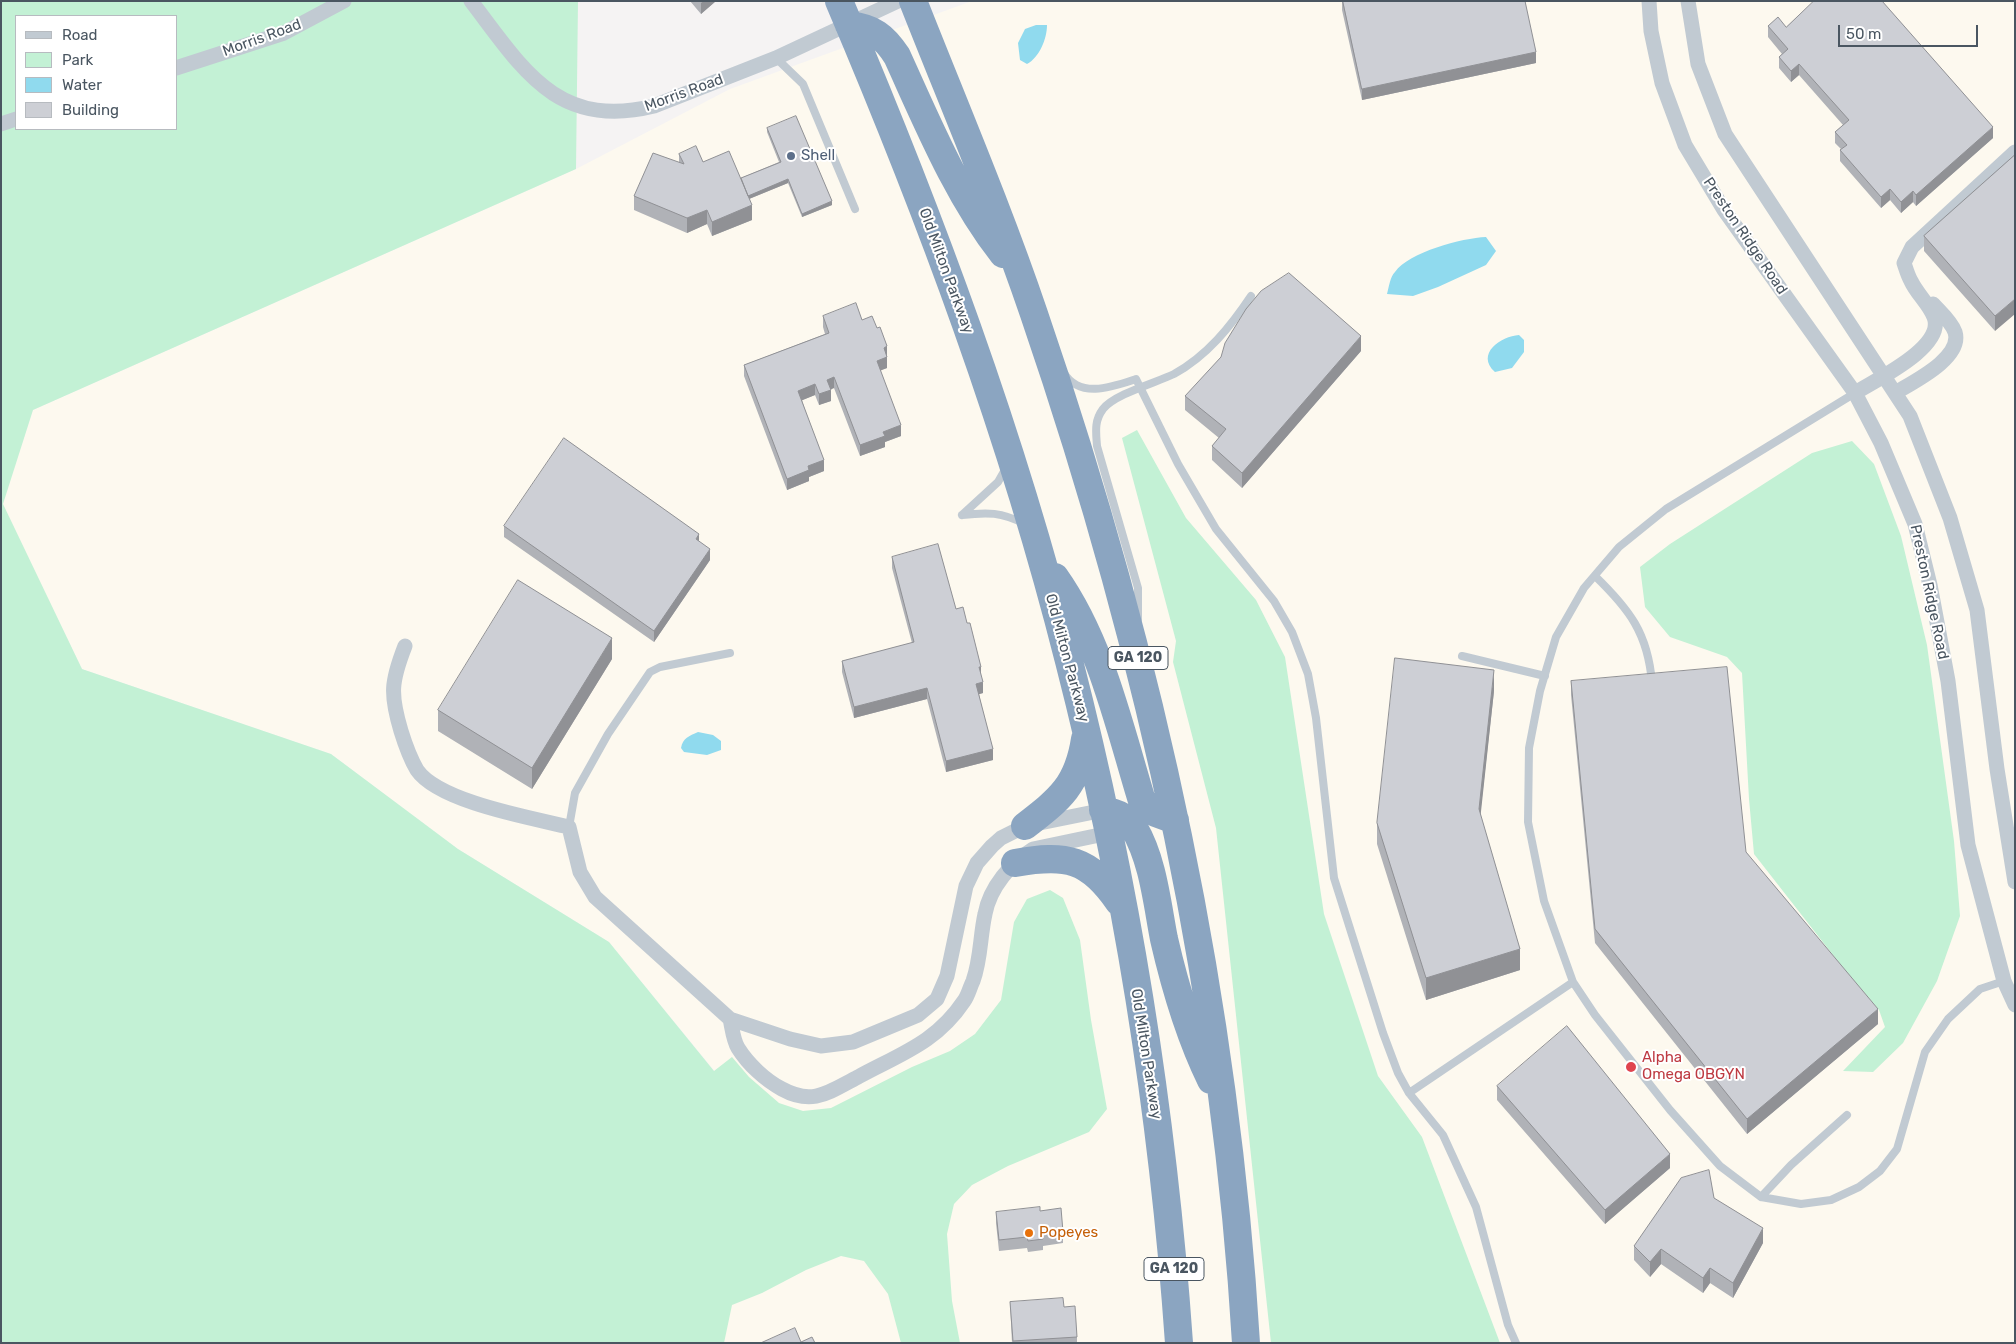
<!DOCTYPE html>
<style>
body{margin:0}
#map{position:relative;width:2016px;height:1344px;overflow:hidden;background:#f5f3f3;font-family:Rubik,sans-serif}
canvas{display:block}
.frame{position:absolute;inset:0;border:2px solid #4a5661;pointer-events:none}
.legend{position:absolute;left:15px;top:15px;width:162px;height:115px;box-sizing:border-box;background:#fff;border:1px solid #b7bbc0;margin:0;padding:6px 9px;list-style:none;font-size:15px;color:#4a5661}
.legend li{display:flex;align-items:center;gap:10px;height:25px}
.legend b{width:25px;border:1px solid #b7bbc0}
.scale{position:absolute;left:1838px;top:25px;width:140px;height:22px;box-sizing:border-box;border:2px solid #4a5661;border-top:0;padding-left:6px;font-size:15px;line-height:18px;white-space:nowrap;color:#4a5661;-webkit-text-stroke:4px #fff;paint-order:stroke}
</style>
<div id="map">
<canvas width="2016" height="1344"></canvas>
<div class="frame"></div>
<ul class="legend">
<li><b style="height:6px;background:#c1cad2"></b>Road</li>
<li><b style="height:14px;background:#c3f1d5"></b>Park</li>
<li><b style="height:14px;background:#90daee"></b>Water</li>
<li><b style="height:14px;background:#cdcfd5"></b>Building</li>
</ul>
<div class="scale">50 m</div>
</div>
<script>
const c = document.querySelector('canvas').getContext('2d');
c.lineJoin = 'round';
function fillPath(path, color) { c.fillStyle = color; c.fill(path, 'evenodd'); }
function strokePath(path, color, width, dash) { c.strokeStyle = color; c.lineWidth = width; c.lineCap = dash ? 'butt' : 'round'; c.setLineDash(dash || []); c.stroke(path); }
function write(font, color, halo, rows, align = 'center') {
  c.font = font + ' Rubik,sans-serif'; c.lineWidth = 4; c.setLineDash([]); c.textBaseline = 'middle'; c.strokeStyle = halo; c.fillStyle = color; for (const [text, x, y, turn = 0] of rows) {
    c.save(); c.translate(x, y); c.rotate((+turn || 0) * Math.PI / 180); c.textAlign = isNaN(turn) ? turn : align; if (halo) c.strokeText(text, 0, 0); c.fillText(text, 0, 0); c.restore();
  }
}
const commercial = new Path2D(`
 M972,1h1043v1342h-1293l4,-258 -117,-143 -151,-93 -127,-95 -249,-85 -80,-165 31,-94 543,-241 154,-80z`);
const green = new Path2D(`
 M1,1h577l-2,168 -543,241 -30,94 79,165 249,85 127,95 151,93 105,129 18,-14 17,20 30,26 24,8 28,-3 81,-41 38,-16 25,-17 26,-34 13,-78 13,-23 23,-9 13,8 17,42 11,80 16,89 -18,23 -81,34 -36,19 -18,19 -7,30 5,67 8,42h-59l-13,-49 -24,-33 -23,-5 -35,14 -44,23 -30,12 -8,38h-723zM16,16h160v113h-160z
 M1137,430l49,88 70,82 29,57 39,257 54,162 44,61 78,206h-229l-55,-515 -43,-166 3,-21 -54,-203z
 M1852,441l22,23 27,72 26,109 27,196 6,75 -23,65 -34,62 -30,29 -30,-1 42,-44 -6,-17 -32,-37 -93,-119 -5,-55 -7,-126 -15,-16 -57,-20 -25,-30 -5,-40 30,-23 142,-91z`);
const water = new Path2D(`
 M1036,25h11c0,14 -8,33 -20,39l-7,-4 -2,-17 7,-14z
 M1486,237l10,14 -10,14 -48,22 -25,9 -26,-2c2,-7 3,-17 8,-22 14,-20 67,-34 91,-35z
 M1519,335l5,5v12l-12,16 -17,4c-20,-18 6,-36 24,-37z
 M698,732l15,3 8,6v9l-14,5 -23,-3 -3,-4c2,-10 8,-12 17,-16z`);
const lane = new Path2D(`
 M776,58l27,26 52,125
 M1064,373c16,26 48,14 72,6l42,85 38,65 58,72 18,31 16,42 8,44 18,160 49,155 15,40 11,20
 M1855,393l-189,116 -47,38 -35,41 -28,49 -16,54 -11,57 -1,74 16,79 29,81 22,33 75,95 50,56 41,31 40,7 30,-4 28,-13 21,-16 17,-22 28,-97 23,-33 32,-30 24,-8
 M962,515l36,-33 8,-14
 M962,515c26,-3 39,-3 63,9
 M1595,576c34,33 53,57 57,107
 M1138,619v-31l-41,-142c-1,-14 -3,-25 6,-37 12,-15 52,-26 71,-35 33,-18 57,-48 77,-78
 M1462,656l83,20
 M569,827l6,-34 33,-59 42,-62 10,-5 70,-14
 M1761,1197l30,-32 56,-50
 M1516,1343l-8,-18 -32,-118 -33,-72 -34,-42 164,-111`);
const street = new Path2D(`
 M471,1c52,68 86,129 183,105l122,-48 122,-57
 M1649,1l2,30 11,52 23,62 39,65 131,183 26,50 34,81 15,61 18,96 20,164 36,136 11,24
 M1688,1l10,63 27,70 185,282 40,102 27,92 20,159 18,113
 M176,68l108,-35 60,-32
 M1,124l15,-5
 M1855,393c20,-13 91,-46 79,-76 -5,-13 -17,-23 -23,-36 -3,-5 -5,-12 -7,-18l8,-16 103,-95
 M1895,393c18,-11 68,-35 60,-61 -4,-11 -15,-20 -22,-28
 M405,646c-14,36 -15,48 -4,85 4,13 9,27 16,39 22,32 115,48 152,57l11,45 15,25 135,122 60,20 31,7 32,-4 65,-27 19,-16 10,-23 19,-90 11,-23 15,-17 9,-8 24,-12 84,-17
 M730,1019c2,8 3,21 8,29 10,16 27,32 44,41 31,17 47,3 76,-12 42,-23 78,-34 106,-76 4,-5 6,-14 9,-20 8,-22 7,-45 12,-67 5,-27 26,-51 48,-65l81,-17`);
const highway = new Path2D(`
 M839,1c91,214 173,434 230,660 57,222 94,453 110,682
 M913,1c41,104 85,207 121,313 114,332 191,678 212,1029
 M849,25c24,3 35,11 48,31 31,68 60,139 106,198
 M1055,577c46,65 64,149 87,224l14,12 19,7
 M1103,810c13,2 24,7 31,18 19,32 23,75 30,111 11,48 25,96 47,141
 M1025,826c35,-27 53,-41 60,-87
 M1015,863c51,-9 74,-5 104,39`);
const wall = new Path2D(`
 M690,1h26l-15,13z
 M1342,1h183l11,62 -174,37 -20,-90z
 M1768,26l18,1 207,111 -77,68 -3,-4 -12,11 -11,-13 -9,8 -41,-47v-11l1,-1 -6,-6v-11l8,-7 -44,-50 -8,7 -12,-14v-11l3,-3 -14,-17z
 M767,128l65,77 -30,12 -14,-34 -39,16 3,21 -40,16 -5,-12 -20,9 -53,-23v-14l45,-34v-8l24,8 38,16 38,-16 -12,-30z
 M2015,155l-20,176 -71,-80v-15z
 M823,316l39,4 15,8 10,18v22l-7,2 21,66 -16,6v5l-25,9 -26,-68 -4,1 1,12 -12,4 -4,-10 -13,5 22,71 -15,6v4l-22,9 -43,-114v-11l81,-31 -2,-7z
 M1361,351l-119,137 -30,-28v-14l7,-8 -34,-28v-14z
 M504,526l195,16 11,18 -56,82 -150,-105z
 M892,557l64,52 25,68 2,16 -4,1 14,66 -47,12 -19,-73 -73,19 -12,-46v-11l70,-18 -20,-75z
 M612,659l-80,130 -94,-58v-21z
 M1571,681l175,171 132,172 -131,110 -152,-191 -24,-248z
 M1494,691l-14,124 40,155 -94,30 -49,-156v-21z
 M1497,1086l173,82 -65,56 -108,-124z
 M1714,1198l49,45 -30,55 -23,-15 -7,10 -42,-29 -11,13 -16,-17v-14z
 M1040,1211l23,21v11l-20,3v4l-15,2 -1,-4 -28,3 -3,-28v-11z
 M1010,1302l67,35v6h-65z`);
const shadedWall = new Path2D(`
 M704,1h12l-15,13v-11z
 M1536,52v11l-174,37v-11z
 M1799,64v11l-8,7v-11z
 M1993,127v11l-77,68v-11z
 M788,179v4l-44,18v-4z
 M1890,189v11l-9,8v-11z
 M1913,191v11l-12,11v-11z
 M832,201v4l-30,12v-3z
 M752,205v15l-40,16v-14z
 M707,210v14l-20,9v-15z
 M2015,299v15l-20,17v-15z
 M1361,336v15l-119,137v-15z
 M887,346v22l-10,4v-11l7,-13z
 M834,377v11l-7,3v-11z
 M815,384v11l-17,7v-11z
 M831,390v11l-12,4v-11z
 M901,425v11l-16,6v5l-25,9v-11l23,-13z
 M824,460v11l-15,6v4l-22,9v-11l21,-13z
 M699,534v11l-3,-6z
 M710,549v11l-56,82v-11z
 M612,638v21l-80,130v-21z
 M979,667h2v11z
 M1494,670v21l-15,139v-21z
 M983,682v11l-7,2v-11z
 M927,688v11l-73,19v-11z
 M993,749v11l-47,12v-11z
 M1520,949v21l-94,30v-22z
 M1878,1009v15l-131,110v-15z
 M1670,1154v14l-65,56v-14z
 M1763,1228v15l-30,55v-15z
 M1661,1249v15l-11,13v-15z
 M1710,1268v15l-7,10v-15z`);
const building = new Path2D(`
 M1343,1h182l11,51 -174,37z
 M1814,1h68l111,126 -77,68 -3,-4 -12,11 -11,-13 -9,8 -41,-47 7,-5 -12,-13 14,-12 -50,-56 -8,7 -12,-14 9,-8 -20,-23 10,-9 8,10z
 M796,116l36,85 -30,13 -14,-35 -40,17 -7,-18 40,-16 -14,-34z
 M696,146l7,16 26,-11 23,54 -40,17 -5,-12 -20,8 -53,-22 19,-43 31,11 -5,-10z
 M2015,155v144l-20,17 -71,-80z
 M1289,273l72,63 -119,137 -30,-27 14,-17 -41,-33 36,-39 4,-14 21,-34 15,-18z
 M856,303l6,17 10,-4 5,12 3,-1 7,19 -3,2 3,9 -10,4 24,64 -18,7 2,4 -25,9 -26,-68 -7,3 4,10 -12,4 -4,-10 -17,7 26,69 -16,6 1,4 -22,9 -43,-114 85,-32 -6,-17z
 M564,438l135,96 -3,5 14,10 -56,82 -150,-105z
 M938,544l18,65 7,-2 4,16h3l11,44h-2l4,15 -7,2 17,65 -47,12 -19,-73 -73,19 -12,-46 72,-19 -22,-85z
 M518,580l94,58 -80,130 -94,-58z
 M1395,658l99,12 -15,139 41,140 -94,29 -49,-155z
 M1727,667l19,185 132,157 -131,110 -152,-190 -24,-248z
 M1567,1026l103,128 -65,56 -108,-124z
 M1709,1170l5,28 49,30 -30,55 -23,-15 -7,10 -42,-29 -11,13 -16,-16 47,-68z
 M1040,1207v4l21,-3 2,24 -21,3 1,4 -15,2 -1,-4 -28,3 -3,-28z
 M1063,1298l1,9 11,-1 2,31 -64,4 -3,-39z
 M795,1328l6,14 11,-5 3,6h-54z`);
const markers = [
 [791,156,5,"#5c6f8a"],
 [1631,1067,6,"#e0444e"],
 [1029,1233,5,"#e8710a"]
];
const shields = [
 [1138,658,60],
 [1174,1269,60]
];
const shieldNames = [
 ["GA 120",1138,658],
 ["GA 120",1174,1269]
];
const streetNames = [
 ["Morris Road",262,38,-20],
 ["Morris Road",684,93,-20],
 ["Preston Ridge Road",1745,236,56],
 ["Old Milton Parkway",946,271,70],
 ["Preston Ridge Road",1929,592,78],
 ["Old Milton Parkway",1067,658,75],
 ["Old Milton Parkway",1146,1054,81]
];
const serviceNames = [
 ["Shell",801,156]
];
const healthNames = [
 ["Alpha",1642,1058],
 ["Omega OBGYN",1642,1075]
];
const foodNames = [
 ["Popeyes",1039,1233]
];
fillPath(commercial, '#fdf9ef');
fillPath(green, '#c3f1d5');
fillPath(water, '#90daee');
strokePath(lane, '#c1cad2', 8);
strokePath(street, '#c1cad2', 15);
strokePath(highway, '#8ba5c1', 28);
fillPath(wall, '#b0b2b7');
fillPath(shadedWall, '#909195');
fillPath(building, '#cdcfd5');
strokePath(building, '#909195', 1);
for (const [x, y, r, color] of markers) { const dot = new Path2D(); dot.arc(x, y, r, 0, 2 * Math.PI); c.fillStyle = color; c.fill(dot); strokePath(dot, '#fff', 2); }
for (const [x, y, w] of shields) { const box = new Path2D(); box.roundRect(x - w / 2, y - 11.5, w, 23, 4); c.fillStyle = '#fff'; c.fill(box); strokePath(box, '#4a5661', 1); }
write('bold 14px', '#4a5661', null, shieldNames);
write('15px', '#4a5661', '#fff', streetNames);
write('15px', '#4e5e75', '#fff', serviceNames, 'left');
write('15px', '#be3a42', '#fff', healthNames, 'left');
write('15px', '#c56008', '#fff', foodNames, 'left');
</script>
